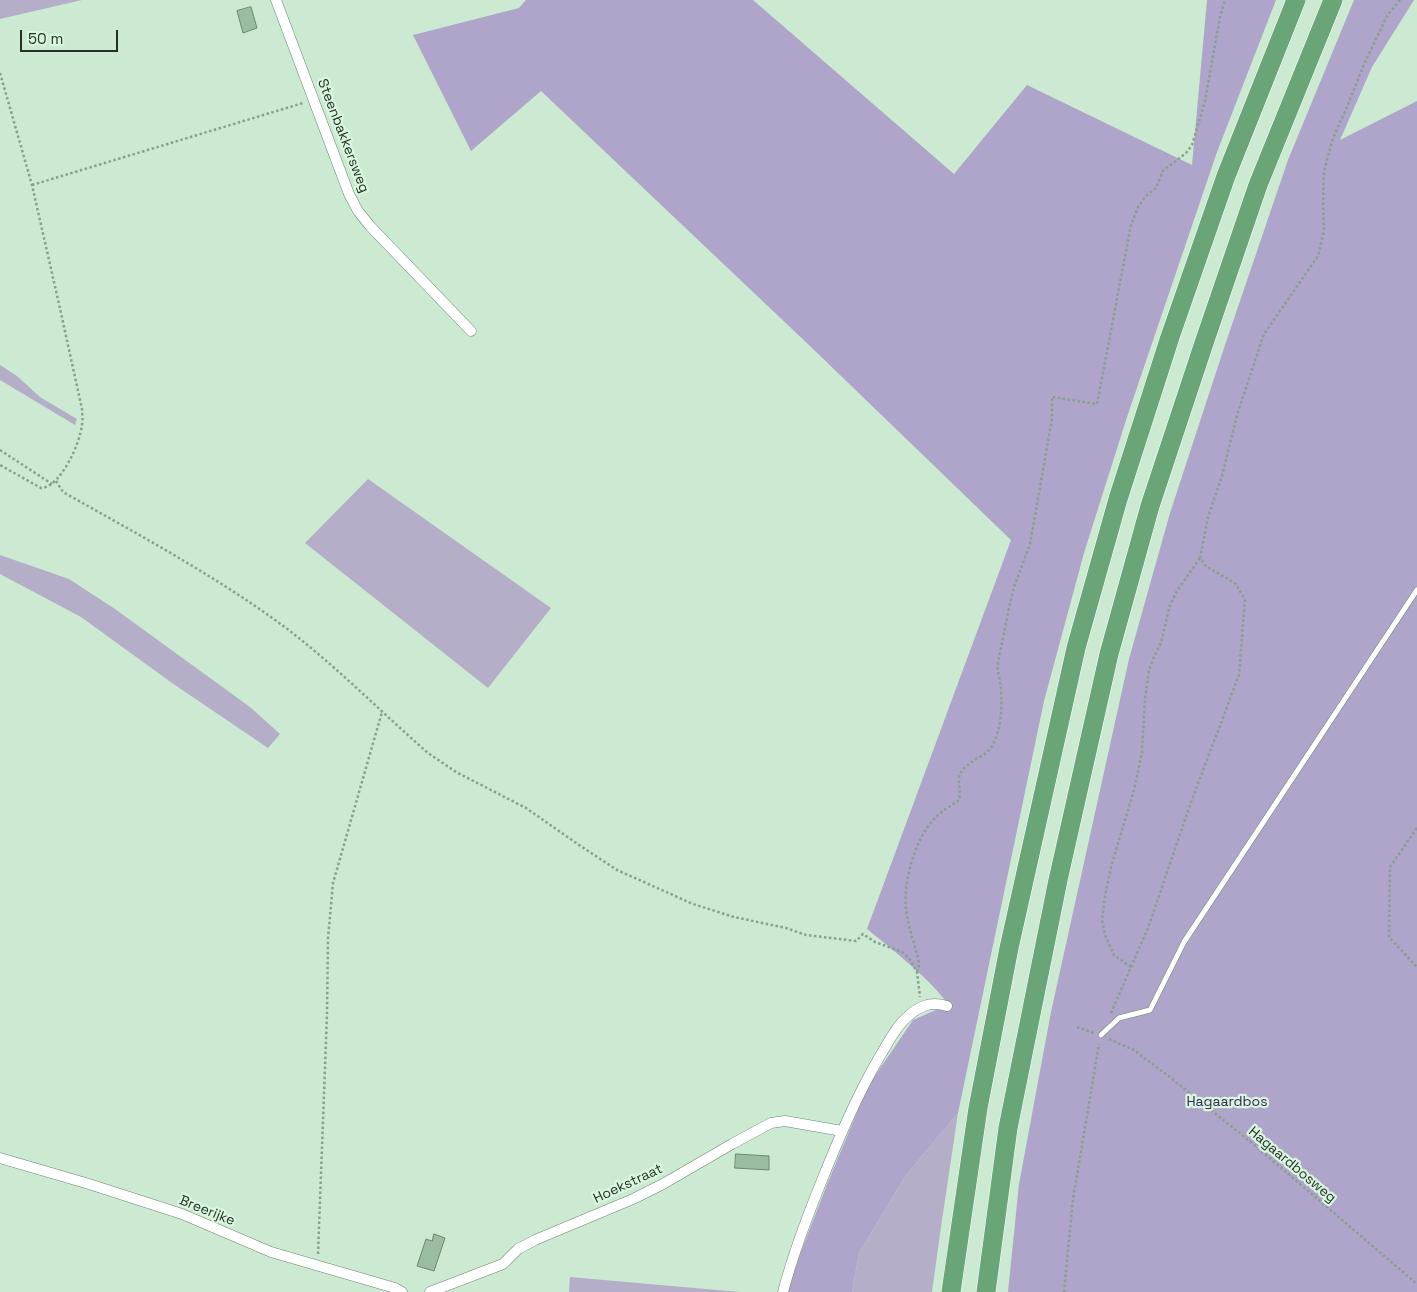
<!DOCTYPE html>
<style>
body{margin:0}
#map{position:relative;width:1417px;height:1292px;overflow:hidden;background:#ccead1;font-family:"Space Grotesk",sans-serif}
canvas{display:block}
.scale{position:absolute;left:20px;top:30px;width:98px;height:22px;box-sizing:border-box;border:2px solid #253127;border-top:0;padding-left:6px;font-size:15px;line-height:18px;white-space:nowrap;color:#253127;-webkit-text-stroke:4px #d9f7de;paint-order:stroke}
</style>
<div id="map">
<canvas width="1417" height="1292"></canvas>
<div class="scale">50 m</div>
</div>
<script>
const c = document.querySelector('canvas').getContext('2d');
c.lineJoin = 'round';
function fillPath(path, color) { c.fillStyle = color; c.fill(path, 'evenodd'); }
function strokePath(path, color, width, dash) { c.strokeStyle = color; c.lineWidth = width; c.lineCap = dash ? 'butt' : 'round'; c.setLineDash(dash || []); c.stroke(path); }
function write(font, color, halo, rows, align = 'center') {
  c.font = font + ' "Space Grotesk",sans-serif'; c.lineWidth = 4.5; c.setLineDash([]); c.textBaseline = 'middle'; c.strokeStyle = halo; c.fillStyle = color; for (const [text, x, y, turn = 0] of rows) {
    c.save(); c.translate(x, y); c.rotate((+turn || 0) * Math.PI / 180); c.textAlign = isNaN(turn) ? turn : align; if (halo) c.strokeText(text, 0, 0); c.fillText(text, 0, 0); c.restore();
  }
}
const green = new Path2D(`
 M0,0h82l-82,19z
 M0,365l17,11 23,21 37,22 -2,6 -75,-45z
 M368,479l183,129 -63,80 -183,-145z
 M0,555l69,24 46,30 135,98 30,27 -12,14 -96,-65 -91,-66 -81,-43z
 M958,1113l-17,114 -9,65h-80l7,-39 47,-78z
 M570,1277l170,15h-171z`);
const forest = new Path2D(`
 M526,0h227l201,174 73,-89 165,80 15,-165h69l-59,152 -90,265 -43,136 -40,148 -86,412 -52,62 -47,78 -7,39h-64l5,-20 35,-90 40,-96 45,-66 25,-11 7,-9c-22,-27 -51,-49 -78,-71l144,-389 -200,-193 -270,-256 -70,60 -58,-116 106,-27z
 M1354,0h60l-42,67 -32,73 77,-39v1191h-409l11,-108 32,-172 78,-353 41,-146 54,-165 64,-188z`);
const building = new Path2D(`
 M251,7l6,21 -14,5 -6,-22z
 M736,1154l33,2v14l-34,-2z
 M434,1234l11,4 -11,33 -17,-5 9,-27 6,2z`);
const path = new Path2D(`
 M0,73l32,112 27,119 23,105c0,5 1,10 0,16 -2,18 -21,62 -41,63l-41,-23
 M32,185l271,-82
 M0,450l52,34
 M56,481l7,11c76,43 153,84 223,136 50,38 95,84 142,125l28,19 70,36 53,37 38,25 76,34 41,13 52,11 20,7 50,6 7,-7 12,8 27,10 7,6 8,14 3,25
 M1417,828l-27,39 -1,70 28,30
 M1131,967l-17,-12 -9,-20 -3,-15 3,-24 6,-29 23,-77 8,-38 3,-53 4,-29 5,-13 7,-14 9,-38 7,-14 23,-33
 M917,972l2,-6 -1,-8c-4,-16 -10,-32 -12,-49 -3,-27 9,-70 28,-90 7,-8 17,-13 25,-19 2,-8 -1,-15 0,-23 5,-16 26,-19 33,-31 10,-16 11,-46 8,-64 -1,-7 -3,-11 -2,-19l11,-55 5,-21 16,-43 22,-125v-22l45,7 34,-179 7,-18 7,-10 11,-9 7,-17 23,-18 6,-8 13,-44 15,-84 5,-17
 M1111,1013l37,-85 42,-123 49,-130 6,-75 -9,-16 -30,-18 -6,-8 8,-41 14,-41 15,-61 27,-81 54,-78 6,-25 -1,-28 1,-32 9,-33 14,-31 18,-45 22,-46 13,-16
 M1077,1027l17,6
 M1109,1039l25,11 37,28 81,65 165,141
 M318,1254l9,-240 1,-76 5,-55 49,-171
 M1064,1292l9,-93 26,-155`);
const lane = new Path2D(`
 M1101,1035l18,-17 31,-8 34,-68 233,-352`);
const street = new Path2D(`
 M276,0l73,194 9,17 12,15 101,105
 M0,1158l89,26 93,30 89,38 124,36 7,4
 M430,1292l73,-28 15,-15 17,-9 98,-41 30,-15 69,-40 39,-21 14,-2 57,10
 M783,1292c10,-38 24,-75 39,-112 17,-42 35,-85 58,-124 8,-13 15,-28 26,-38 13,-12 24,-17 41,-12`);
const highway = new Path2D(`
 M951,1292l27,-184 31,-160 67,-300 42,-149 52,-162 56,-161 70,-176
 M986,1292l22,-164 50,-248 51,-226 41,-148 54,-163 54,-158 75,-185`);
const streetNames = [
 ["Steenbakkersweg",343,136,69],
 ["Hagaardbosweg",1292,1165,40],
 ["Hoekstraat",628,1184,-25],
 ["Breerijke",207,1211,22]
];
const parkNames = [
 ["Hagaardbos",1227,1102]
];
fillPath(green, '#b5aec8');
fillPath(forest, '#afa4ca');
fillPath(building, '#9abda1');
strokePath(building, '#6c8871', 1);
strokePath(lane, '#6a866f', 6);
strokePath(street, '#6a866f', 11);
strokePath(highway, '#fff', 20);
strokePath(path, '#899f8d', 2.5, [2.5, 2.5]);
strokePath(lane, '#fff', 5);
strokePath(street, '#fff', 10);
strokePath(highway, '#69a577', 19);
write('14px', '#253127', '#d9f7de', streetNames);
write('14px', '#372656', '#d9f7de', parkNames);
</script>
